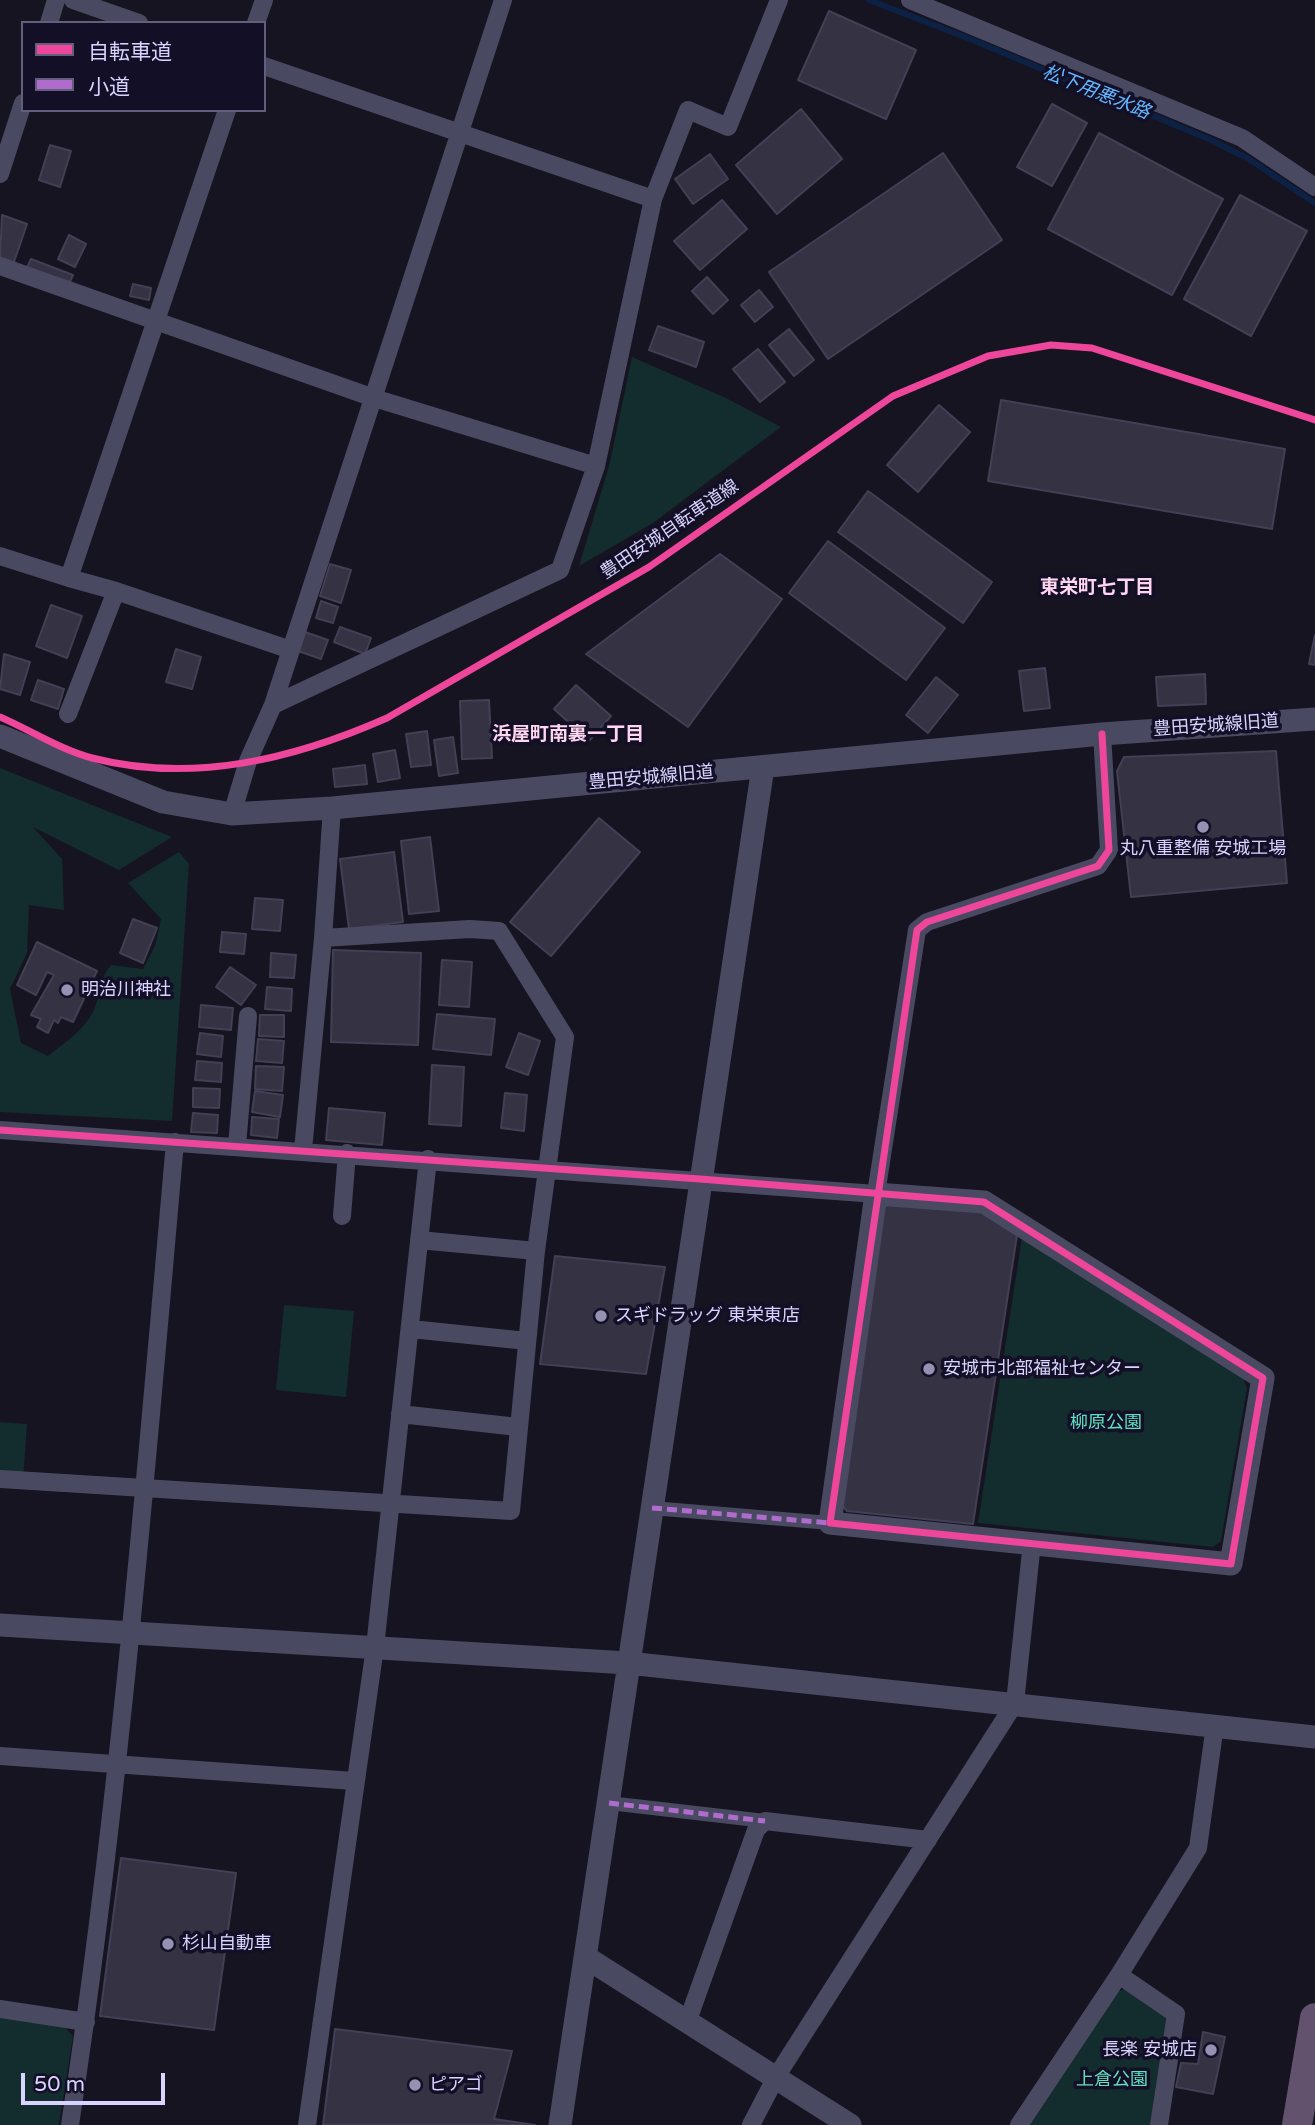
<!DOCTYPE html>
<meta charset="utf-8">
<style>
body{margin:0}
#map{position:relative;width:1315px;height:2125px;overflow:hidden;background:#161421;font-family:"Varela Round","Noto Sans JP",sans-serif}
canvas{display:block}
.legend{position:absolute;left:21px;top:21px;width:245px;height:91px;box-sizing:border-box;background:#130f26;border:2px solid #625e7d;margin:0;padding:9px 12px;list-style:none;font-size:21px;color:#d9d4ff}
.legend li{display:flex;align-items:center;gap:14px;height:35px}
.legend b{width:35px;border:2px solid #625e7d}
.scale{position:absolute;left:21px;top:2073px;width:144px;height:32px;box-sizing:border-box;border:4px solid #d9d4ff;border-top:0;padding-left:9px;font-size:21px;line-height:24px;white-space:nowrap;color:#d9d4ff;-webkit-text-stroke:5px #130f26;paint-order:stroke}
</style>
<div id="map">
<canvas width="1315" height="2125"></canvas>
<ul class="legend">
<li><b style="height:9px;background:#ed469a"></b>自転車道</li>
<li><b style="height:9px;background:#b06ccc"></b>小道</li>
</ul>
<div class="scale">50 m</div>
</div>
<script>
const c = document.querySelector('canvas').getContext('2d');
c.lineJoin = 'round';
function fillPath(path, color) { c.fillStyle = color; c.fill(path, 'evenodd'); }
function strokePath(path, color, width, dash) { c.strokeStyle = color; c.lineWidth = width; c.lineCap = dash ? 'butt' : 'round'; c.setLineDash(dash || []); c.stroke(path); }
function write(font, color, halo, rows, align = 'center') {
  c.font = font + ' "Varela Round","Noto Sans JP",sans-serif'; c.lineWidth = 7; c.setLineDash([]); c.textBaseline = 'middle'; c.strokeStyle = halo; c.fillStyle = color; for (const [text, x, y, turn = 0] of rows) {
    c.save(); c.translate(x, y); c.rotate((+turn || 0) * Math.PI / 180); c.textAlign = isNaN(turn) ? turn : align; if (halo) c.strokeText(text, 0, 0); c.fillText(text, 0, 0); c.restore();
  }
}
const green = new Path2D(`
 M632,357l94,41 55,29 -128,96 -74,43 30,-100z
 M0,768l172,69 -53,33 -86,-43 29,32 2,51 -35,-5 -2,48 -17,36 11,54 27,13c15,-12 36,-26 45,-44 9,-19 1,-25 18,-47l32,4 12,-23 6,-27 -33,-36 51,-31 10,12 -17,257 -172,-9z
 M1022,1237l221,141 4,10 -26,153 -8,6 -235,-24z
 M284,1305l70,6 -8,86 -70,-7z
 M0,1422l27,2 -4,56 -23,-1z
 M1125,1989l39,25 3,9 -16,102h-123l88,-133z
 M0,2017l64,10 9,9 -14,89h-59z`);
const stream = new Path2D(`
 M869,0l101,39 241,101 38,19 66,44`);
const building = new Path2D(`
 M829,11l87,39 -30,69 -88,-39z
 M1052,104l35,19 -35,63 -35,-19z
 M801,109l41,50 -65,55 -41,-49z
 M1099,133l124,66 -51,96 -124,-66z
 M50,145l21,6 -11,36 -21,-7z
 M943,153l59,87 -174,119 -59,-87z
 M710,154l18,25 -35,25 -18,-25z
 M1240,195l67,36 -56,105 -67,-37z
 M722,200l25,29 -47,41 -26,-29z
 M2,215l25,9 -13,38 -14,-4z
 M69,235l17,9 -11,23 -17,-8z
 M31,259l42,16 -4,9 -42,-16z
 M707,277l21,23 -15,14 -21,-23z
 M133,284l18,4 -2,12 -19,-4z
 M759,290l14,17 -18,15 -14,-17z
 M658,326l46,16 -8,25 -47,-17z
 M789,329l25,31 -20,16 -25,-31z
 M758,349l27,33 -25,20 -27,-33z
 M1001,400l284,49 -13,80 -284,-48z
 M939,405l31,27 -52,60 -31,-27z
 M868,491l124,91 -29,41 -125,-91z
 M828,541l117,87 -39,52 -117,-87z
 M720,554l62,45 -94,128 -102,-73z
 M330,564l21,6 -10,33 -21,-7z
 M321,601l17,6 -5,16 -17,-5z
 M51,605l31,11 -15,42 -31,-12z
 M340,627l31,11 -6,16 -31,-12z
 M305,632l23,8 -7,19 -23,-8z
 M1315,635v30l-6,-1z
 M176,649l25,8 -9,32 -26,-7z
 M4,654l26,8 -10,33 -20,-6z
 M1045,668l5,40 -26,3 -5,-40z
 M1205,674l1,30 -48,2 -2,-29z
 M936,677l22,18 -30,38 -22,-18z
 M38,680l26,9 -6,20 -27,-9z
 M576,685l35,31 -22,25 -35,-32z
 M489,700l3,58 -30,1 -2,-58z
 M427,731l4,34 -20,2 -5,-33z
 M453,737l5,36 -19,3 -5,-36z
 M395,750l5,28 -22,4 -5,-28z
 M1276,751l11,132 -156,14 -14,-126 7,-14z
 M365,765l2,19 -32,3 -2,-18z
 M599,818l41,34 -89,104 -41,-34z
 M430,837l9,74 -30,3 -8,-73z
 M394,852l9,70 -54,7 -9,-70z
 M255,898l28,2 -3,31 -28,-2z
 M133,919l24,9 -14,35 -23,-10z
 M222,932l24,2 -2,20 -24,-2z
 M37,942l60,29 -24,51 -12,-5 -3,6 -4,-3 -6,13 -11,-6 4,-8 -10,-4 23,-40 -7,-3 -11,23 -19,-10z
 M333,950l88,3 -3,92 -87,-3z
 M271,953l25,2 -2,23 -24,-1z
 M442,960l30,2 -3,45 -30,-2z
 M230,967l26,18 -15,20 -25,-18z
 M267,987l25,2 -1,22 -26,-2z
 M201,1005l32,3 -2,22 -32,-3z
 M437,1014l58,5 -4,36 -58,-6z
 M260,1015h24v22l-25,-1z
 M200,1033l23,3 -2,21 -24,-3z
 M519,1033l21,8 -12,34 -22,-8z
 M258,1039l26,2 -2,22 -26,-2z
 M197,1061l25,2 -1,19 -26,-2z
 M432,1065l32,2 -3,59 -32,-2z
 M256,1066l28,1 -2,24 -27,-2z
 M193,1088l27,1 -1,19 -26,-1z
 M255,1091l28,4 -3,22 -28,-5z
 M505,1093l22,2 -3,36 -23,-3z
 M329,1108l56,5 -3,32 -56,-5z
 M193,1113l25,2 -1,18 -26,-1z
 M252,1117l27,2 -2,19 -26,-3z
 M891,1203l90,7 36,25 -44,289 -126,-13 -6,-7 43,-297z
 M555,1256l110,11 -19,107 -106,-10z
 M121,1858l115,15 -22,157 -114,-14z
 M335,2029l177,22 -18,68 41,6h-212z
 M1203,2032l22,5 -12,57 -37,-7 5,-24 17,1z`);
const pedestrian = new Path2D(`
 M652,1508l178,15
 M609,1803l156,18`);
const minor = new Path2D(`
 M73,0l66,23
 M910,0l332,138 73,49
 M49,23l7,-23
 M256,23l8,-23
 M264,66l389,133
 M0,174l23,-71
 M0,266l374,132 222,68
 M0,556l69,22
 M116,591l175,59
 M273,705l287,-135 36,-104 57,-267 35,-89 40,17 51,-127
 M68,714l48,-123 -47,-13 158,-468
 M232,814l16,-53 25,-56 230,-705
 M0,1130l876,64 41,-264 10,-8 171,-56 11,-16 -7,-116
 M237,1146l11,-130
 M303,1150l20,-212 9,-130
 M342,1216l5,-63
 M419,1240l117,11
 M411,1329l116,12
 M400,1414l118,13
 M0,1479l511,32 25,-260 29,-214 -66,-106 -29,-2 -147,9
 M0,1756l354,25
 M1119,1975l57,39 -17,111
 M0,2009l86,13
 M688,2020l68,-190 9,-9 163,19
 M70,2125c50,-326 76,-655 105,-983
 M307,2125l68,-478 53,-488
 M751,2125l25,-48 239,-374 17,-161
 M1019,2125l100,-150 79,-127 17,-123`);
const tertiary = new Path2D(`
 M0,736l163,66 69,12 100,-6 770,-74 213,-15
 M876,1194l108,8 279,176 -32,186 -401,-41z
 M0,1625l628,38 687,74
 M587,1958l263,167
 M560,2125l203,-1358`);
const trunk = new Path2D(`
 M1297,2125l18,-107`);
const quiet = new Path2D(`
 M652,1508l178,15
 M609,1803l156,18`);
const cycleway = new Path2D(`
 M0,717c30,13 61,33 92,41 101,26 202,1 295,-40l262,-151 244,-171 95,-40 63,-11 41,3 223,72
 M0,1130l700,49 284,23 279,176 -32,186 -401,-41 87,-593 10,-8 171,-56 11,-16 -7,-116`);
const markers = [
 [1203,827,7,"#9591b1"],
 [67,990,7,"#9591b1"],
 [601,1316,7,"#9591b1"],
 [929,1369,7,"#9591b1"],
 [168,1944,7,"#9591b1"],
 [1211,2050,7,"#9591b1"],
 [415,2085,7,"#9591b1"]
];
const streetNames = [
 ["豊田安城自転車道線",670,530,-34],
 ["豊田安城線旧道",1216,726,-4],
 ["豊田安城線旧道",651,778,-5]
];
const poiNames = [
 ["丸八重整備 安城工場",1203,849,"center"],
 ["明治川神社",81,990],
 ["スギドラッグ 東栄東店",615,1316],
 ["安城市北部福祉センター",943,1369],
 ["杉山自動車",182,1944],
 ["長楽 安城店",1197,2050,"right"],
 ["ピアゴ",429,2085]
];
const parkNames = [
 ["柳原公園",1106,1423],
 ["上倉公園",1112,2080]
];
const waterNames = [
 ["松下用悪水路",1096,93,22]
];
const neighbourhoodNames = [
 ["東栄町七丁目",1097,588],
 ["浜屋町南裏一丁目",568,735]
];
fillPath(green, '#132c2d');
strokePath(stream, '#0d2144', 6);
fillPath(building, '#343243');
strokePath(building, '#433f54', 2);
strokePath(pedestrian, '#4a4962', 14);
strokePath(minor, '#4a4962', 18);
strokePath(tertiary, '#4a4962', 23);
strokePath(trunk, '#62526e', 30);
strokePath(quiet, '#b06ccc', 5, [10, 5]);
strokePath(cycleway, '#ed469a', 7);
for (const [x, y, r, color] of markers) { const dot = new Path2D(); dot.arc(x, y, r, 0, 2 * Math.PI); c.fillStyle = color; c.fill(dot); strokePath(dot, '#130f26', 2.5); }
write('18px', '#d9d4ff', '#130f26', streetNames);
write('18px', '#d9d4ff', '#130f26', poiNames, 'left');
write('18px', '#5fe0c0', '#130f26', parkNames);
write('italic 19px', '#62b6ff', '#130f26', waterNames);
write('bold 19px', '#ffd6f0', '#130f26', neighbourhoodNames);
</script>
